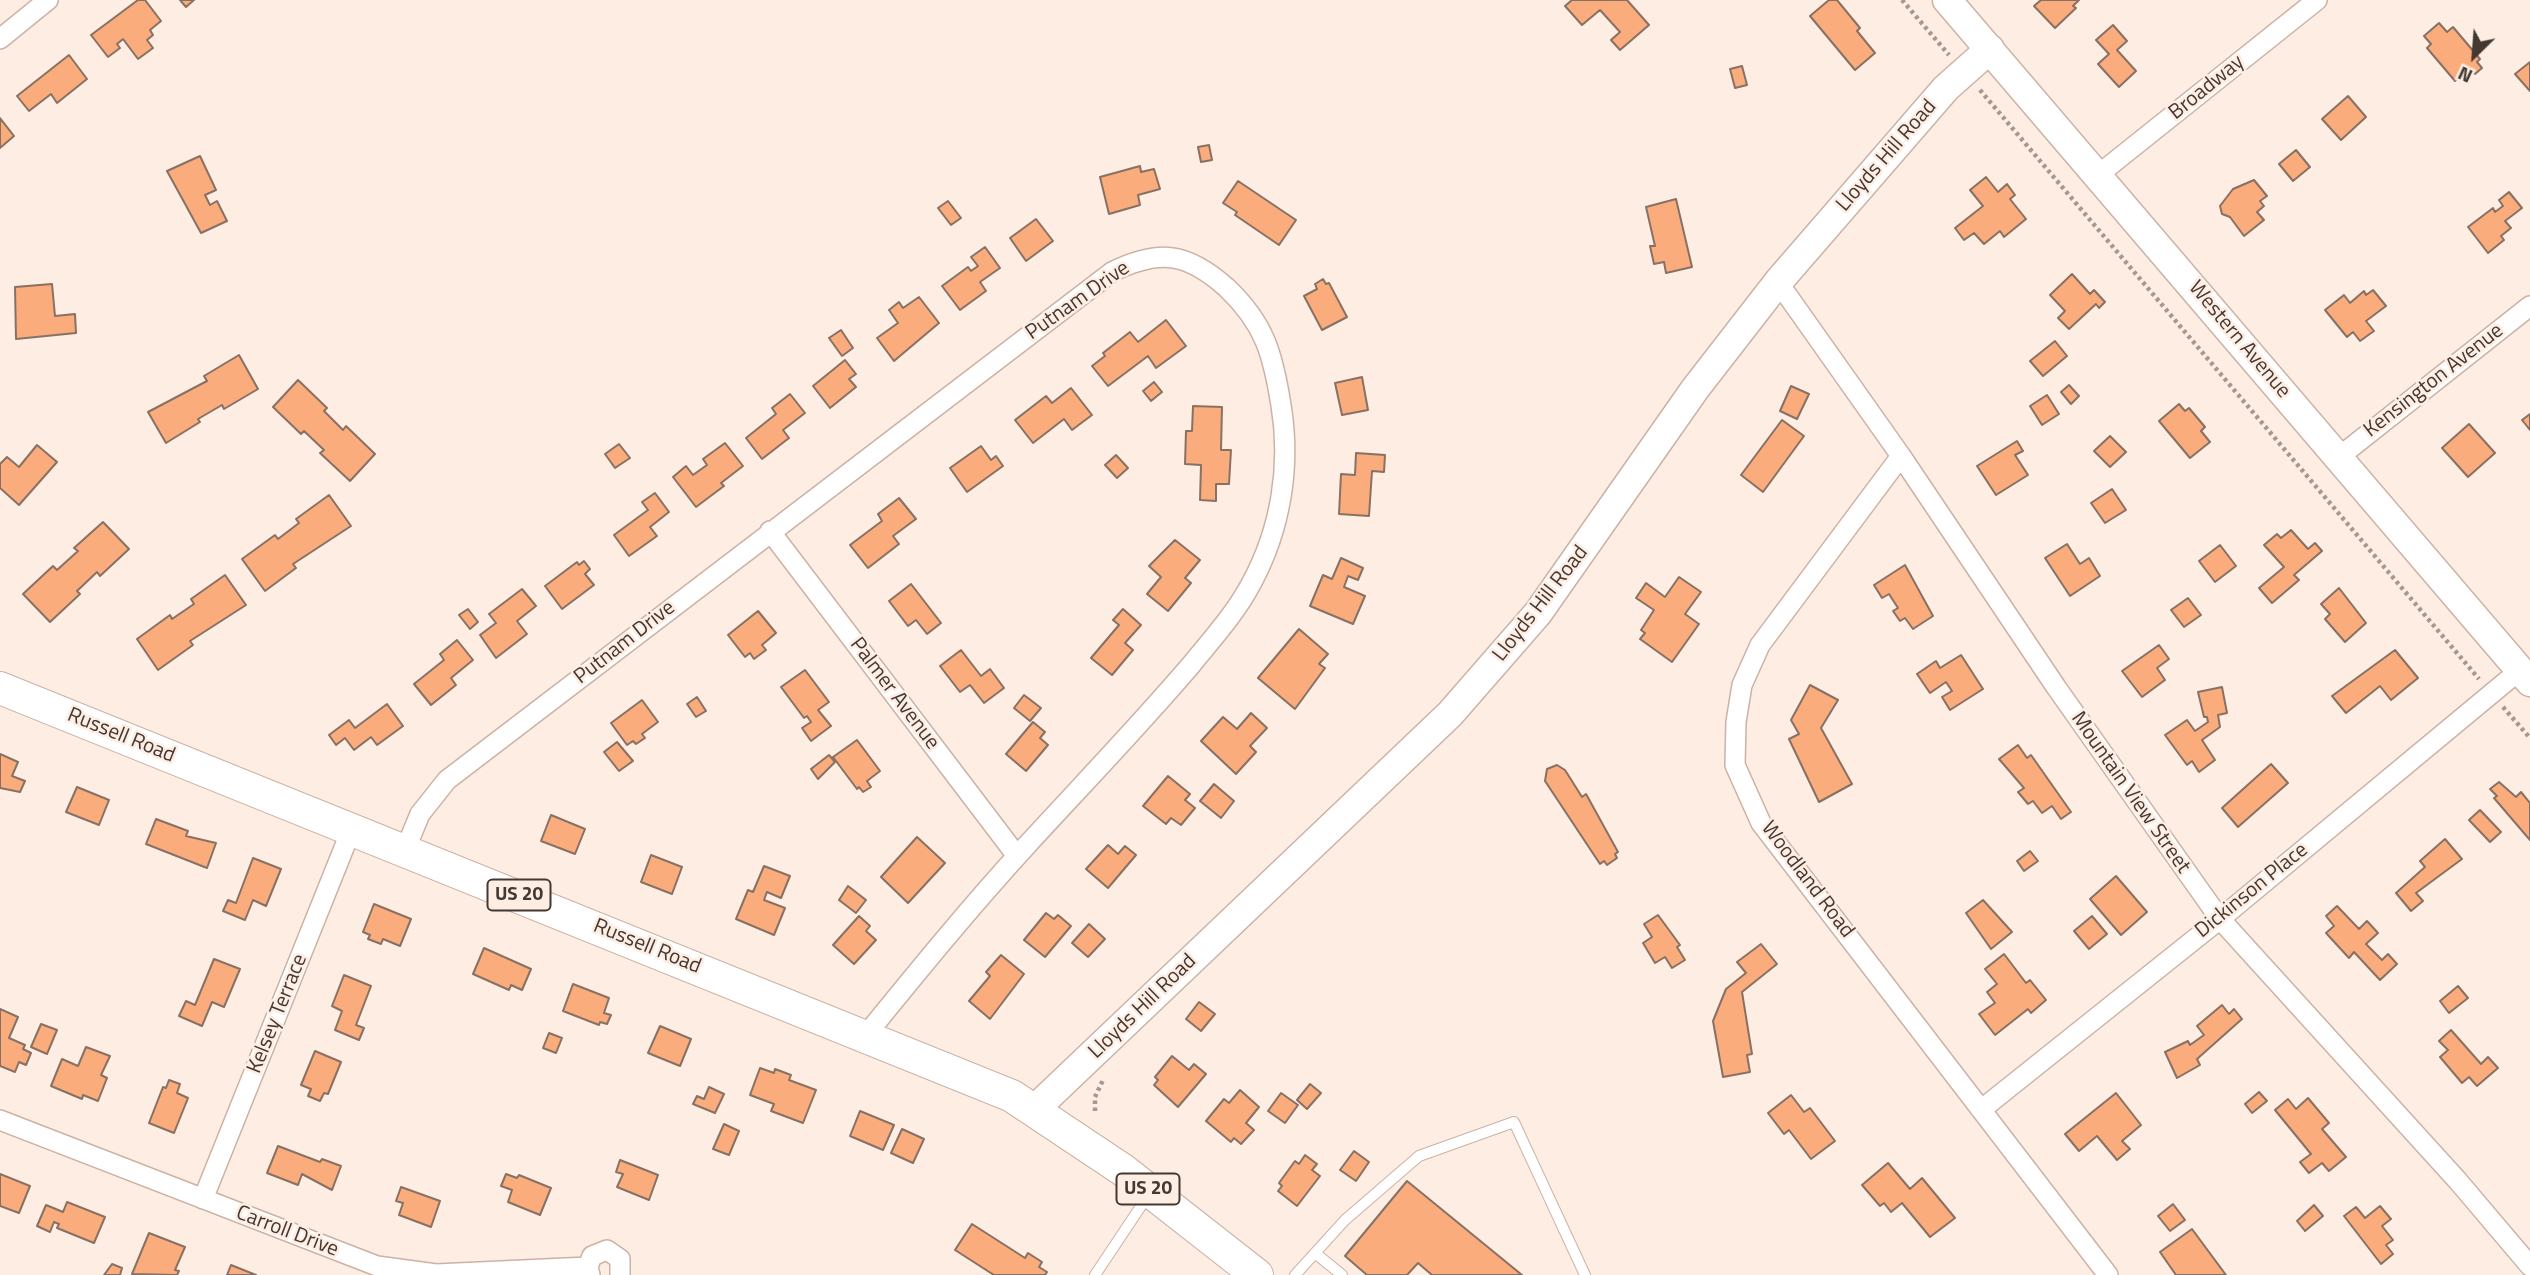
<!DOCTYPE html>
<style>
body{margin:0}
#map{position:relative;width:2530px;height:1275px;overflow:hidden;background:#fdede3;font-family:"Titillium Web",sans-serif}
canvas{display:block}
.north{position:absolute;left:2439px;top:21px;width:70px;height:70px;-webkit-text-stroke:5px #fdede3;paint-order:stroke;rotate:205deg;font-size:19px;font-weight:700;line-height:28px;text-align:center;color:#433832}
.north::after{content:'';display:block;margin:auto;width:24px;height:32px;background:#433832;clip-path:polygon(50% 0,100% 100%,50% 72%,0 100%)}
</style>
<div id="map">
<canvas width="2530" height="1275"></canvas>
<div class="north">N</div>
</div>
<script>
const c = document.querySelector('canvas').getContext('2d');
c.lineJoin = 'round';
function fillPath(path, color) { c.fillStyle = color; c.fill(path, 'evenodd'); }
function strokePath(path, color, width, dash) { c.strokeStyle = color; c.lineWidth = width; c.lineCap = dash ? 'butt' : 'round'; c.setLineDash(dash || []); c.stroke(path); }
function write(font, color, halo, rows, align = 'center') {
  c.font = font + ' "Titillium Web",sans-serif'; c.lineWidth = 5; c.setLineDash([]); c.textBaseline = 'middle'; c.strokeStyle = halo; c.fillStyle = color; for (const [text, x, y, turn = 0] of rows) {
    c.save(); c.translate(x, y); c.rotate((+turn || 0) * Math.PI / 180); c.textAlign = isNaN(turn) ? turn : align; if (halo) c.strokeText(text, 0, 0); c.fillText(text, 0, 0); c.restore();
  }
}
const building = new Path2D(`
 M138,0h7l16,21 -11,9 3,5 -6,5 6,8 -15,11 -15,-20 -6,5 3,4 -12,9 -17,-22z
 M180,0h14l-8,7z
 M1572,0h55l22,25 -29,25 -9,-10 9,-8 -20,-22 -18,15 -17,-19z
 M1829,0h8l23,28 -3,3 18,22 -20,17 -45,-54z
 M2041,0h38l-6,6 3,2 -21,20 -21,-22z
 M2439,23l8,9 6,-5 27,32 -3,3 5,6 -7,6 -5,-6 -15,13 -28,-33 4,-4 -7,-8z
 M2113,25l14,16 -10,9 19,21 -17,16 -21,-23 11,-10 -13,-14z
 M69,55l18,24 -30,24 -6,-9 -22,17 -12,-15z
 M2530,62v29l-15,-17z
 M1742,66l5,19 -12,3 -5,-19z
 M2348,96l18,21 -25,23 -19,-21z
 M0,118l14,18 -14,12z
 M1209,145l3,15 -11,2 -3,-15z
 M2296,150l14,17 -17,14 -14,-17z
 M200,156l16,34 -11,5 5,10 7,-4 10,20 -26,12 -34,-62z
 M1140,166l1,6 13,-3 6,20 -22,6 2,10 -31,9 -9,-37z
 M1986,177l12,15 9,-8 8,11 -5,4 16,20 -22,18 -4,-6 -16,13 -10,-11 -10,7 -9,-12 28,-22 -13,-16z
 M2254,180l13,16 -7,5 4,5 -7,6 7,8 -20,16 -14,-19 -8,-3 -2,-8 13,-17z
 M1238,181l58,39 -17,25 -44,-30 2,-3 -14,-9z
 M2509,192l13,16 -17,13 6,7 -10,8 3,4 -16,13 -20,-26 25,-19 2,4 8,-6 -4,-6z
 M1676,199l16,68 -26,6 -2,-11 -10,2 -4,-18h5l-9,-39z
 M948,201l13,17 -10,7 -13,-17z
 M1036,219l17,22 -27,20 -16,-23z
 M985,247l15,21 -20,14 6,9 -26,19 -18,-24 26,-19 3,4 7,-5 -7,-9z
 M2072,274l18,20 4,-4 11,12 -6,6 -3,-4 -27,25 -11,-11 7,-7 -15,-16z
 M1323,279l3,5 3,-1 18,34 -25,13 -18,-34 13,-7 -2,-5z
 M52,284l3,32 20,-2 1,19 -60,6 -1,-52z
 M2373,290l13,16 -20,15 8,10 -14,10 -7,-9 -6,5 -22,-27 19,-15 6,8 14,-12 2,4z
 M919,297l20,26 -45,38 -17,-23 21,-15 -9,-13 10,-8 4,6z
 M1166,320l20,26 -30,22 -8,-12 -40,30 -16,-20 13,-10 -2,-3 27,-21 8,10z
 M841,330l12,18 -11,8 -13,-18z
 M2055,341l12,15 -24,20 -13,-15z
 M239,355l19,34 -34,20 -2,-4 -24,14 2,3 -34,21 -18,-31 59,-31 -3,-5z
 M845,360l11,14 -7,5 7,8 -26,21 -17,-22z
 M1362,377l6,33 -26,5 -7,-32z
 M298,380l29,28 -3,3 19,19 3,-4 29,28 -25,27 -30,-28 4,-3 -20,-19 -3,3 -28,-27z
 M1154,382l8,10 -11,9 -8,-10z
 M2069,385l10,11 -8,8 -10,-12z
 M1791,386l18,8 -12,25 -17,-8z
 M1071,388l21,27 -20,15 -8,-11 -31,24 -18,-23 31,-24 6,7z
 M790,394l15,19 -22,17 6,8 -27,21 -16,-21 30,-24 -4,-6z
 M2047,395l12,19 -17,11 -12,-19z
 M2179,404l6,7 4,-3 16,19 -4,4 9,11 -20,16 -31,-37z
 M1193,406l29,1 -1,43h10l-2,34h-13v17l-16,-1 1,-35 -16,-1 1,-33h6z
 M2530,414v16l-8,-10z
 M1782,420l22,16 -41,56 -22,-17z
 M2469,424l26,29 -27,24 -26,-29z
 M2110,436l16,16 -16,15 -16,-16z
 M2017,441l6,10 -8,4 13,20 -32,20 -19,-29z
 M725,443l18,23 -22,17 3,3 -28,21 -23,-30 13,-11 7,9 14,-10 -4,-6z
 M619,444l11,14 -15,10 -10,-14z
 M37,445l20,17 -38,43 -19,-17v-24l7,-7 12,10z
 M981,446l10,14 5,-4 7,10 -36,26 -17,-24z
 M1356,453l29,2 -1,17 -12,-1 -3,45 -30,-2 2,-40 14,1z
 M1116,455l12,13 -11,10 -12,-13z
 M2112,489l14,21 -21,13 -14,-20z
 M655,493l14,19 -19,15 7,9 -28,20 -15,-21 34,-25 -6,-8z
 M329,495l22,31 -58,38 3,4 -31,23 -23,-32 33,-24 3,4 21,-16 -3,-4z
 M899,498l17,21 -23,17 6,8 -31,24 -18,-23 32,-24 -4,-7z
 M103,522l26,27 -29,27 -3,-4 -20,19 3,3 -30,28 -27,-28 30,-28 4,4 21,-19 -4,-3z
 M2291,530l17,19 7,-6 7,8 -28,24 5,5 -27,23 -13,-15 25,-21 -20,-22 13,-11 4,4z
 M1175,540l25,20 -15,18 6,5 -23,28 -21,-17 14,-17 -12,-11z
 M2067,544l13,20 9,-6 11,18 -30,20 -25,-38z
 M2220,545l16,21 -21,16 -16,-21z
 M1341,558l22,10 -5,12 -10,-4 -4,11 21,9 -12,28 -43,-18 13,-31 9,4z
 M584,561l6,8 -5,5 9,11 -32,24 -17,-23 32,-24 2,3z
 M1905,565l28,51 -20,13 -8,-11 -5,3 -7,-10 5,-3 -9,-14 -7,4 -8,-13z
 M225,575l21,30 -56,36 3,4 -35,25 -21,-31 33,-24 2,4 22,-15 -3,-5z
 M1679,577l22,15 -16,22 14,10 -27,38 -32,-23 5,-6 -4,-3 13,-20 -18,-12 10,-15 19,14z
 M911,584l30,39 -14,11 -11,-14 -8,6 -19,-25z
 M2339,588l27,35 -21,19 -20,-23 5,-5 -9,-10z
 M522,589l14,17 -19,15 10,13 -31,24 -16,-23 16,-12 -7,-9z
 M2188,598l13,17 -17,12 -13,-17z
 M468,609l10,13 -8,7 -11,-14z
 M1123,609l18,16 -16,18 8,7 -21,25 -21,-17 28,-33 -6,-5z
 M758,611l18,22 -14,12 4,5 -12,9 -4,-6 -5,4 -17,-22z
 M1299,629l29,25 -9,10 6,4 -30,41 -37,-31z
 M457,640l16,20 -22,18 5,7 -25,20 -17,-21 30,-24 -4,-6z
 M2159,645l10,14 -12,9 8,12 -23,17 -20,-26z
 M961,650l20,26 9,-7 14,19 -20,15 -14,-18 -10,7 -20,-26z
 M2395,650l23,28 -27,22 -11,-14 -34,27 -14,-17z
 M1961,655l22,34 -33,21 -8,-13 10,-6 -6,-9 -16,11 -13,-19 19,-13 4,7z
 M805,670l24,32 -11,8 13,16 -20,15 -9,-13 9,-6 -4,-6 -3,2 -23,-31z
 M1810,685l28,15 -17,28 31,56 -33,18 -30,-63 10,-5 -8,-14z
 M2222,687l5,26 -9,2 2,12 -18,13 13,20 -16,12 -7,-11 -5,4 -22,-30 22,-15 8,11 13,-9 -1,-5h-3l-6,-25z
 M1024,695l17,13 -11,13 -16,-13z
 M697,697l9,14 -10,6 -9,-13z
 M642,700l16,22 -16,12 3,4 -9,6 -3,-3 -6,4 -16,-22z
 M387,704l16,22 -26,19 -6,-8 -17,13 -9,-12 -9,7 -7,-10 20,-15 6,8z
 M1251,713l16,15 -17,18 6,6 -20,22 -35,-33 22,-24 14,12z
 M1033,722l12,10 -5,6 8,7 -22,26 -20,-17z
 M857,740l23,31 -13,10 4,6 -8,5 -4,-5 -2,2 -24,-32z
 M617,742l16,19 -14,10 -15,-19z
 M2018,745l9,13 4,-3 40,57 -10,7 -9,-13 -10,7 -9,-12 -5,3 -10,-12 6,-4 -25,-29z
 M0,754l18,8 -6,14 13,5 -5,11 -20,-4z
 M829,755l6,7 -17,17 -7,-10z
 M2271,764l17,19 -50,44 -16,-19z
 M1557,765l8,5 17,27 4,-3 32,58 -3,2 2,4 -10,7 -3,-4 -4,3 -55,-83 2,-12z
 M1168,776l22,18 -5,6 10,8 -14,17 -10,-7 -5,6 -23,-18z
 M2499,782l17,15 5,-5 9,11v37l-36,-42 3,-2 -7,-7z
 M1214,784l20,17 -13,17 -21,-17z
 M77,787l32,13 -10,25 -33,-13z
 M2480,810l21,22 -11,10 -21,-22z
 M551,815l34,14 -10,25 -34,-13z
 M156,819l32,12 -2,5 30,7 -9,25 -61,-24z
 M917,837l28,26 -37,40 -27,-26z
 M2445,839l17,20 -46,34 7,8 -12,10 -15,-18 29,-26 -5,-6z
 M1108,845l10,9 7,-8 11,9 -28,33 -22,-19z
 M2030,851l8,10 -14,10 -7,-10z
 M651,855l31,12 -10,27 -31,-12z
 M253,858l28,11 -15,37 -13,-6 -8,20 -22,-9 5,-11 8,3z
 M764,866l26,10 -9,22 -14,-6 -3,8 21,8 -11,27 -38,-16 12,-29 5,2z
 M2116,876l31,36 -26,23 -31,-36z
 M848,886l18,14 -10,13 -17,-13z
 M1983,900l29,32 -21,17 -25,-36z
 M374,904l37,15 -11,27 -17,-7 -2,5 -13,-5 2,-4 -7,-3z
 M2337,906l22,23 8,-8 11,12 -12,11 16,16 6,-6 9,10 -17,16 -26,-28 -5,6 -23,-25 8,-7 -8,-10z
 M1046,913l8,6 4,-4 13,11 -26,31 -21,-17z
 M1658,915l22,30 -3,2 8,13 -13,8 -7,-11 -10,6 -12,-20 9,-6 -8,-13z
 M859,916l11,10 -4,5 10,9 -22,24 -21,-19z
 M2092,916l15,18 -18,15 -15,-18z
 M1089,924l16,15 -17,18 -16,-14z
 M1761,944l16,20 -35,28 10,62 -5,1 3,17 -27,5 -10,-56 13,-32 20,-16 -9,-11z
 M484,948l47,21 -9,21 -11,-5 -2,5 -36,-16z
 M2004,954l22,29 4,-3 16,20 -15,13 -3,-4 -33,26 -16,-21 16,-11 -8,-11 10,-8 -12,-15z
 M1001,955l23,19 -34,45 -21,-18 21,-25 -4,-4z
 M214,959l26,10 -16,38 -12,-5 -10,24 -23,-10 7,-15 9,4z
 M344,975l27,11 -15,39 8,3 -5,12 -24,-10 7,-19 -10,-5z
 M573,984l36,14 -5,15 7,2 -4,9 -7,-2 -1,3 -36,-14z
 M2458,986l10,12 -19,15 -9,-12z
 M1199,1002l16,12 -14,17 -15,-12z
 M2222,1005l7,9 5,-5 8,10 -45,40 3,6 -23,13 -12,-26 23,-11 2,4 14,-10 -7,-9z
 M0,1009l18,8 -9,21 16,7 -2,4 8,4 -5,12 -7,-3 -4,10 -15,-6z
 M41,1024l16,6 -10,24 -16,-7z
 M660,1026l31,13 -11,27 -32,-13z
 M2451,1030l30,34 7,-7 10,11 -21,18 -8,-9 -7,6 -22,-26 8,-7 -9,-9z
 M549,1033l13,5 -6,15 -13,-5z
 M86,1047l24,9 -9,19 6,3 -9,23 -15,-6 -1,4 -31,-13 11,-27 16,7z
 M315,1051l26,11 -13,32 -4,-1 -4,8 -12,-5 3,-7 -10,-4z
 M1172,1056l17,14 5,-6 12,10 -28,33 -24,-22 4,-5 -3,-3z
 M760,1068l14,5 1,-4 16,6 -2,5 27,10 -13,33 -32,-12 3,-7 -24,-9z
 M169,1080l11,4 -3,9 11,5 -14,35 -25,-10 14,-36 3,1z
 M1310,1084l11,9 -14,16 -10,-9z
 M709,1087l15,7 -9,19 -22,-9 4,-8 7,3z
 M1240,1090l19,17 -13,16 8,7 -13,14 -7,-6 -3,4 -25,-21 18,-22 5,4z
 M2259,1092l8,9 -15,12 -7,-9z
 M1281,1093l17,12 -13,18 -17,-12z
 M2116,1093l25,32 -19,16 8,8 -13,11 -20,-24 -18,15 -14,-17z
 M1791,1095l13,17 6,-4 25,33 -24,18 -22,-29 -5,4 -16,-21z
 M2308,1098l21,25 -7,6 24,28 -17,14 -7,-8 -13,10 -9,-11 11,-8 -36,-44 13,-11 8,10z
 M860,1111l34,14 -11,25 -33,-14z
 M724,1124l15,7 -10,24 -16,-6z
 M902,1129l22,10 -11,24 -22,-10z
 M278,1146l42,16 2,-3 19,7 -9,24 -30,-16 -4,11 -31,-12z
 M1354,1151l15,11 -13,19 -16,-11z
 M1305,1155l12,9 -5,6 8,6 -23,30 -19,-15 4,-5 -3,-3 16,-22 4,3z
 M620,1160l38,15 -9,25 -32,-13 6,-13 -7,-2z
 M1888,1163l22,26 12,-11 33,40 -25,19 -28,-34 -11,9 -7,-9 -4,3 -18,-21z
 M0,1174l30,12 -11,27 -19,-7z
 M506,1174l11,4 2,-3 32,13 -11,27 -32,-13 4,-12 -11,-4z
 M1407,1181l115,94h-90l-14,-12 -11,12h-40l-22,-19z
 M401,1187l39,14 -9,26 -32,-12 4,-12 -7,-2z
 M67,1202l38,15 -11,26 -37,-15 2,-4 -5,-2 -4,10 -13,-6 9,-21 17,7z
 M2173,1204l12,16 -15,11 -12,-15z
 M2314,1205l9,11 -18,15 -8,-10z
 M2380,1206l11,13 -9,7 11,14 -7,5 7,9 -12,10 -37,-48 12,-9 9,11z
 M972,1224l53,34 3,-5 14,9 -3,5 8,5 -2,3h-51l-39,-25z
 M2192,1229l34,46h-50l-16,-23z
 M149,1233l36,14 -10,23 4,1 -2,4 -45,-1z
 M112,1264l10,4 -2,7h-16z
 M231,1265l25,10h-29z`);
const path = new Path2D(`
 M1902,0l47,55
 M1980,90l499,589
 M2503,707l27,31
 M1095,1111v-14l8,-17`);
const lane = new Path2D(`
 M1315,1253l27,22
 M1095,1275l54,-81
 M1295,1275l50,-55 74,-64 95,-34 71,153`);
const street = new Path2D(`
 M0,39l48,-39
 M2098,175l219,-175
 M1778,282l123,174 155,231 164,232 238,262 72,85
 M1901,456l-141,189 -18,40 -6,37 -1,43 26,58 347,452
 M2339,457l191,-151
 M770,531l247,325
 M405,850l15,-36 27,-34 665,-508c47,-23 75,-20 115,16 38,36 46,67 54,117 10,61 0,124 -30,179 -16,30 -39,55 -60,81 -53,62 -109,120 -164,180 -56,61 -109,126 -161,190
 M1982,1109l238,-190 300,-249
 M0,1120l377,146 59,8 152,-7
 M203,1199l149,-371
 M590,1275l-2,-8 4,-11 15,-6 13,9v16`);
const secondary = new Path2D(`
 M1947,0l583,682
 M1035,1109l415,-395 88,-101 157,-224 83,-107 168,-194 44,-39`);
const primary = new Path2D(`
 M0,688l1012,408 111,74 134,105`);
const shields = [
 [519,895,63],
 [1148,1189,63]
];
const shieldNames = [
 ["US 20",519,895],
 ["US 20",1148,1189]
];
const streetNames = [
 ["Broadway",2207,88,-39],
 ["Lloyds Hill Road",1887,156,-49],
 ["Putnam Drive",1078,301,-35],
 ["Western Avenue",2239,340,50],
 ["Kensington Avenue",2434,381,-38],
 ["Lloyds Hill Road",1541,604,-52],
 ["Putnam Drive",625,643,-38],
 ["Palmer Avenue",894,694,53],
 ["Russell Road",121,736,22],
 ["Mountain View Street",2130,793,55],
 ["Woodland Road",1807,880,53],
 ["Dickinson Place",2252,891,-39],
 ["Russell Road",647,947,22],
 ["Lloyds Hill Road",1143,1007,-44],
 ["Kelsey Terrace",278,1014,-68],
 ["Carroll Drive",287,1232,21]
];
fillPath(building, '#fbac7d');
strokePath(building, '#887163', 2);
strokePath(lane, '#ccb2a4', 12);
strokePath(street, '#ccb2a4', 22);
strokePath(secondary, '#ccb2a4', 31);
strokePath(primary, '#ccb2a4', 34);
strokePath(path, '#a69890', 4.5, [3.5, 3.5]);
strokePath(lane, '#fff', 10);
strokePath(street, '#fff', 19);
strokePath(secondary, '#fff', 28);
strokePath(primary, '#fff', 32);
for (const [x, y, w] of shields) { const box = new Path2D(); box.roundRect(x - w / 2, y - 15.5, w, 31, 5); c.fillStyle = '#fdede3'; c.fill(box); strokePath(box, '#433832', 2); }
write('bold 19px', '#433832', null, shieldNames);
write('21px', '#433832', '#fdede3', streetNames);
</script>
